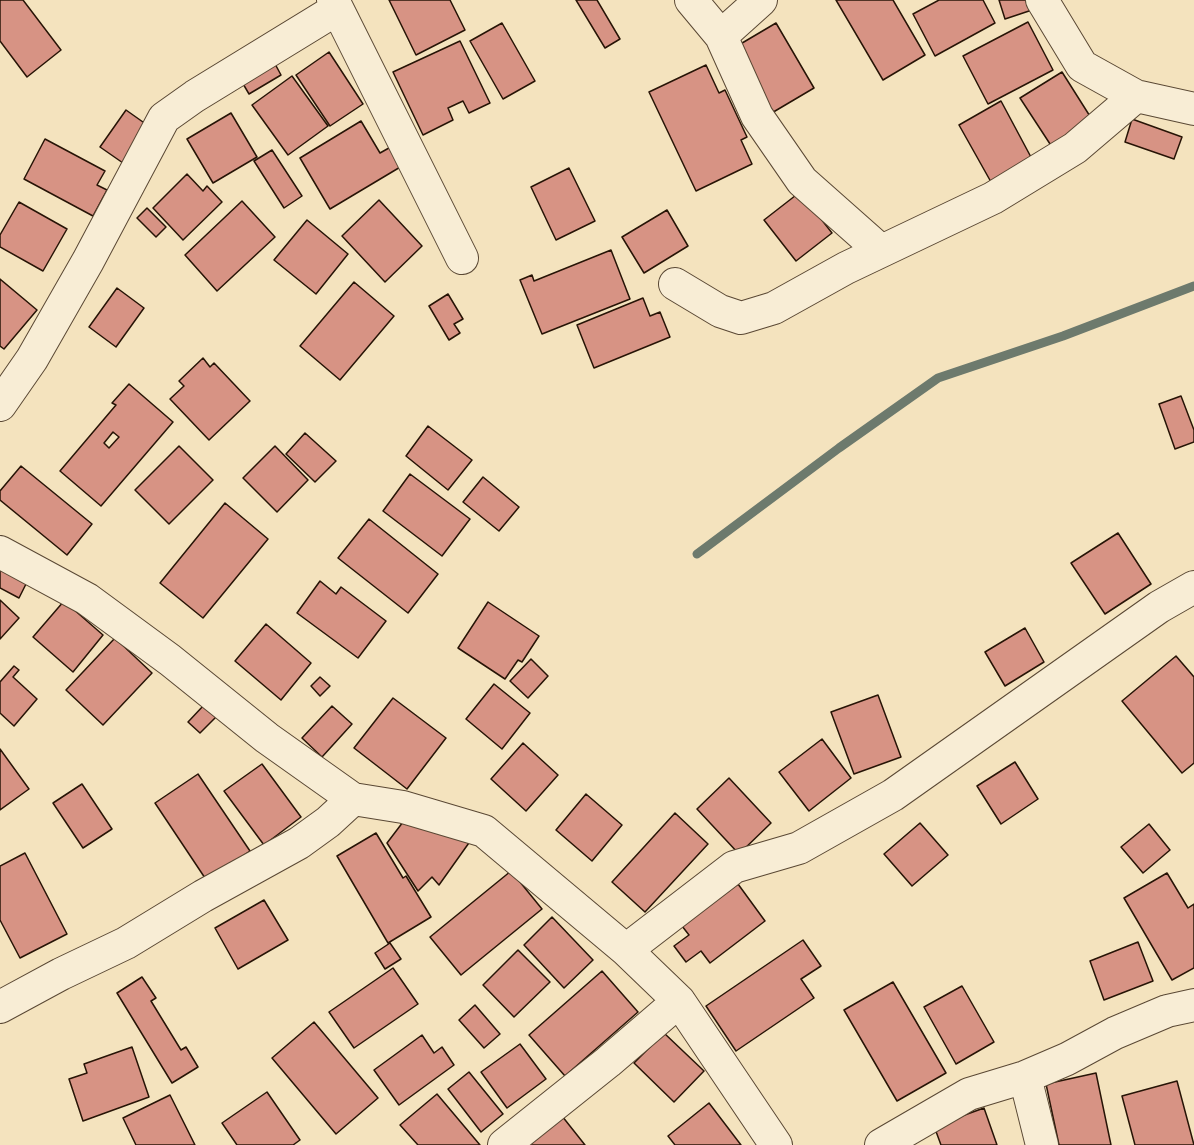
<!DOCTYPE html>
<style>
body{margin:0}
canvas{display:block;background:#f4e3be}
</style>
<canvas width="1194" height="1145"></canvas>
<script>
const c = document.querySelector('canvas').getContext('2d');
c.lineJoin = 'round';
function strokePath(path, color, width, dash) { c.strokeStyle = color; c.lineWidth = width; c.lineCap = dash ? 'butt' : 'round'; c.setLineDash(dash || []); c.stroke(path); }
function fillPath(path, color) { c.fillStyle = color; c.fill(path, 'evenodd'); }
const stream = new Path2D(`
 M697,554l142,-106 99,-70 125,-42 131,-50`);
const building = new Path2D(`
 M0,0h23l38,50 -34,27 -27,-36z
 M389,0h61l15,30 -49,25z
 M576,0h21l23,39 -15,9z
 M836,0h57l32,55 -42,25z
 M939,0h44l12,23 -60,33 -22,-42z
 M999,0h29l4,10 -27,9z
 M1028,22l25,48 -65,34 -25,-48z
 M502,23l33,58 -32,18 -33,-58z
 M776,23l38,65 -44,26 -38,-65z
 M460,41l30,62 -21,10 -6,-12 -15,7 5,12 -30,15 -30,-63z
 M329,52l34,52 -33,22 -34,-51z
 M274,62l7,13 -32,19 -7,-12z
 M706,65l13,28 6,-3 22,47 -6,3 11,24 -56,27 -47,-99z
 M1062,72l31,49 -41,26 -32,-49z
 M292,76l36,50 -40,29 -36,-50z
 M1001,101l31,58 -41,23 -32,-57z
 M126,110l24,17 -27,36 -23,-16z
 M231,113l26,44 -44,26 -26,-44z
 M1132,119l50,18 -8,22 -49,-17z
 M361,121l19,32 16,-9 11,19 -77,46 -30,-51z
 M45,139l60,32 -8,14 10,5 -14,26 -69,-37z
 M272,150l30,46 -18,12 -30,-47z
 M569,168l26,53 -39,19 -25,-53z
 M187,174l16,17 4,-5 15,16 -39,38 -30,-32z
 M800,192l32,41 -36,28 -32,-41z
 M379,200l43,46 -37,36 -43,-46z
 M242,201l33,36 -58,54 -32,-36z
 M19,202l48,27 -24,42 -43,-24v-12z
 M147,208l19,19 -10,10 -19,-19z
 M667,210l21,36 -44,27 -22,-36z
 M307,220l41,34 -32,40 -42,-34z
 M611,250l19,49 -88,35 -22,-54 12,-5 2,6z
 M0,279l37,31 -33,39 -4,-3z
 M354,282l40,34 -54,64 -40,-34z
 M117,288l27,20 -28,39 -27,-20z
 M448,294l15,25 -9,5 6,9 -11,7 -20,-34z
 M643,298l7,18 10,-4 10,25 -76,31 -17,-43z
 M203,358l7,9 4,-4 36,38 -41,39 -39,-41 14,-13 -5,-5z
 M129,384l44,38 -72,84 -41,-35 56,-66 -4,-2zM113,432l6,5 -10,11 -5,-5z
 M1181,396l13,34v12l-19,7 -16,-45z
 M428,426l44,34 -24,30 -42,-34z
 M305,433l31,28 -21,21 -29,-28z
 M179,446l34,34 -44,44 -34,-34z
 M275,446l33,34 -31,32 -34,-34z
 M21,466l71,58 -25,31 -67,-55v-9z
 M410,474l60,45 -28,37 -59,-45z
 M483,477l36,30 -20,24 -36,-29z
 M225,503l43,36 -65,79 -43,-35z
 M369,519l69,55 -30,39 -70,-55z
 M1118,533l33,51 -46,30 -34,-51z
 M0,564l28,16 -9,18 -19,-10z
 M320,581l16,13 5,-7 45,34 -28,37 -61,-45z
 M0,600l19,18 -19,21z
 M64,601l39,34 -30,37 -40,-35z
 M488,602l51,34 -17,26 -4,-2 -13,19 -47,-31z
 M266,624l45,39 -30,37 -46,-39z
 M1025,628l19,34 -39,24 -20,-34z
 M115,638l37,35 -49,52 -37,-35z
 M1176,656l18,21v86l-12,10 -60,-72z
 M531,659l17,17 -20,22 -18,-17z
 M14,666l5,4 -6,7 24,22 -23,27 -14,-13v-31z
 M320,677l10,9 -10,10 -9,-10z
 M494,684l36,29 -28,36 -36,-30z
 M878,695l23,62 -47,17 -23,-62z
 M393,698l53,40 -39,51 -53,-41z
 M204,705l12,12 -16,16 -12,-11z
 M332,706l20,18 -30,33 -20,-19z
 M822,739l29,39 -42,33 -30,-39z
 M523,743l35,32 -32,36 -35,-32z
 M0,749l29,40 -29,21z
 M1015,762l23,37 -37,25 -24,-38z
 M262,764l39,53 -37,28 -40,-54z
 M198,774l52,77 -43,30 -52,-78z
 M729,778l42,45 -32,31 -42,-45z
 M82,784l30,45 -29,19 -30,-45z
 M586,794l36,31 -30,36 -36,-31z
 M675,813l33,31 -63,68 -33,-30z
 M403,822l68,18 -32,45 -7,-8 -14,14 -31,-48z
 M920,823l28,32 -36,31 -28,-32z
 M1149,824l21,26 -27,23 -22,-26z
 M376,833l27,45 3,-2 25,41 -43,26 -51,-87z
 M25,853l42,81 -47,24 -20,-38v-54z
 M511,871l31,38 -81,66 -31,-38z
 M1167,873l21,35 6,-4v64l-22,12 -48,-82z
 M738,884l27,37 -55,42 -9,-12 -15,11 -12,-16 15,-11 -7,-9z
 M264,900l24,40 -50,29 -23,-41z
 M552,917l41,43 -29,28 -40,-43z
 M803,940l18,26 -20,13 13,19 -78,53 -30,-45z
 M1138,942l15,39 -49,19 -14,-39z
 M390,943l11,16 -16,10 -10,-16z
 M518,950l32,32 -36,35 -31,-32z
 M393,968l25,36 -64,44 -25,-36z
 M602,971l36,41 -73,64 -36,-41z
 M142,977l14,21 -5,3 30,49 5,-3 12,20 -26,16 -55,-90z
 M893,982l53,91 -49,28 -53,-91z
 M962,986l32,56 -38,22 -32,-57z
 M475,1005l25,29 -16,14 -25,-28z
 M314,1022l64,76 -42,36 -64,-76z
 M664,1033l40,38 -30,31 -40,-39z
 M422,1035l12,18 8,-6 12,18 -55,40 -25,-35z
 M520,1044l26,35 -39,29 -26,-36z
 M132,1047l17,50 -66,24 -14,-42 18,-6 -3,-9z
 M469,1072l34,42 -22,18 -33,-43z
 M1096,1073l15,72h-52l-13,-61z
 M1177,1081l17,64h-59l-13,-49z
 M267,1092l33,48 -7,5h-56l-15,-22z
 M437,1094l43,51h-62l-18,-20z
 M170,1095l25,50h-59l-13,-27z
 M709,1103l32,42h-66l-7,-9z
 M984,1108l13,37h-56l-7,-19z
 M562,1116l23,29h-58z`);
const street = new Path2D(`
 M333,0l129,258
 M691,0l30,36 36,80 45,65 79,70
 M1042,0l40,66 54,30 58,13
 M721,36l40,-36
 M675,284l45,27 21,7 33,-10 72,-40 147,-70 82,-50 61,-52
 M0,405l32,-46 56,-98 76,-143 31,-22 142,-87
 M0,552l87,47 83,61 97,78 86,61 50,8 81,24 142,119 53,51 97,144
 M626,950l108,-83 65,-19 94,-53 266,-188 35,-20
 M0,1007l61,-33 65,-31 77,-47 96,-53 29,-21 25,-23
 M1025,1077l17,68
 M504,1145l104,-83 71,-61
 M881,1145l88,-51 56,-17 42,-18 48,-26 52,-22 27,-6`);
strokePath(stream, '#6d7a6d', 9);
fillPath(building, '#d79384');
strokePath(building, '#271406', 1.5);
strokePath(street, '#5a4834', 34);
strokePath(street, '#f8edd5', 32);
</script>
